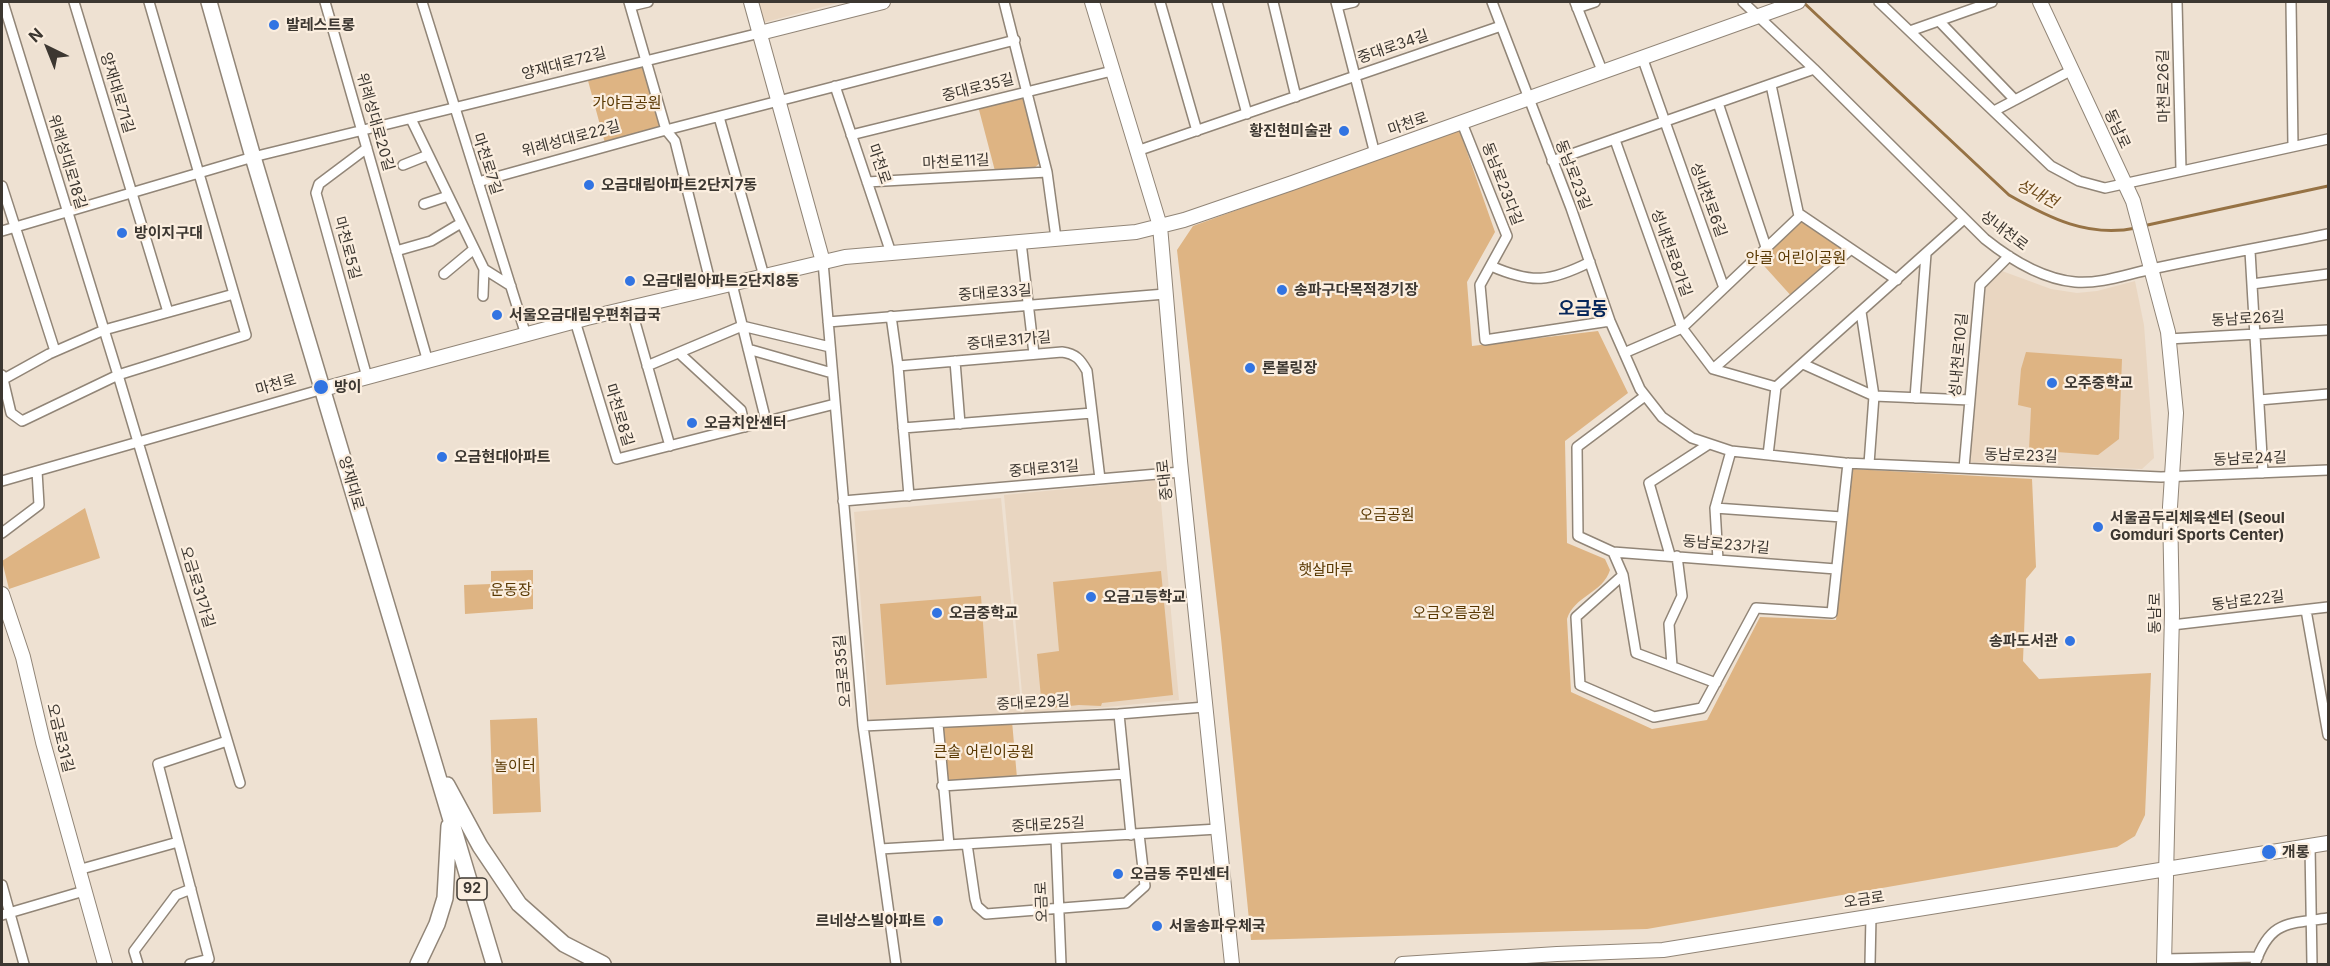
<!DOCTYPE html>
<meta charset="utf-8">
<style>
body{margin:0}
#map{position:relative;width:2330px;height:966px;overflow:hidden;background:#eee1d2;font-family:Inter,sans-serif}
canvas{display:block}
.frame{position:absolute;inset:0;border:3px solid #3c3731;pointer-events:none}
.north{position:absolute;left:18px;top:18px;width:60px;height:60px;-webkit-text-stroke:4px #fbeedf;paint-order:stroke;rotate:317deg;font-size:16px;font-weight:700;line-height:24px;text-align:center;color:#3c3731}
.north::after{content:'';display:block;margin:auto;width:21px;height:27px;background:#3c3731;clip-path:polygon(50% 0,100% 100%,50% 72%,0 100%)}
</style>
<div id="map">
<canvas width="2330" height="966"></canvas>
<div class="frame"></div>
<div class="north">N</div>
</div>
<script>
const c = document.querySelector('canvas').getContext('2d');
c.lineJoin = 'round';
function fillPath(path, color) { c.fillStyle = color; c.fill(path, 'evenodd'); }
function strokePath(path, color, width, dash) { c.strokeStyle = color; c.lineWidth = width; c.lineCap = dash ? 'butt' : 'round'; c.setLineDash(dash || []); c.stroke(path); }
function write(font, color, halo, rows, align = 'center') {
  c.font = font + ' Inter,"Noto Sans KR",sans-serif'; c.lineWidth = 4.5; c.setLineDash([]); c.textBaseline = 'middle'; c.strokeStyle = halo; c.fillStyle = color; for (const [text, x, y, turn = 0] of rows) {
    c.save(); c.translate(x, y); c.rotate((+turn || 0) * Math.PI / 180); c.textAlign = isNaN(turn) ? turn : align; if (halo) c.strokeText(text, 0, 0); c.fillText(text, 0, 0); c.restore();
  }
}
const built = new Path2D(`
 M757,2h84l-79,21z
 M2002,271l49,18 26,4 20,-2 38,-10 9,44 10,133 -12,11 -172,-7 16,-175z
 M1159,480l20,220 -155,15 -20,-220z
 M1001,498l21,216 -152,8 -16,-210z`);
const green = new Path2D(`
 M647,59l19,71 -60,17 -19,-70z
 M1024,94l17,68 -8,7 -38,2 -17,-65z
 M1459,129l36,103 -28,50 5,64 126,-15 30,62 -63,48 2,102 38,16 5,11c-7,23 -36,26 -43,49l4,73 81,37 55,-9 53,-103 76,3 17,-151 179,10 4,88 -10,12 -3,82 16,18 112,-6 -6,142 -10,21 -18,11 -470,82 -396,11 -30,-302 -44,-388 16,-24z
 M1799,216l52,33 -57,50 -38,-42z
 M2026,352l96,7 -3,80 -21,16 -69,-5 2,-42 -13,-3 3,-36z
 M85,508l15,50 -91,31 -7,-28z
 M533,570v39l-68,5 -1,-29 27,-1v-13z
 M1161,571l12,124 -71,8 -1,3 -22,-1 -37,4 -5,-55 22,-3 -6,-69z
 M981,596l6,82 -101,7 -6,-81z
 M537,718l4,94 -48,2 -3,-94z
 M1012,721l5,57 -72,6 -4,-57z`);
const stream = new Path2D(`
 M1803,2l206,193c40,23 80,43 127,33
 M2143,226l185,-40`);
const street = new Path2D(`
 M3,2l115,373 122,408
 M74,2l94,310
 M325,2l103,360
 M422,2l104,333
 M629,2l37,128 9,11 37,148
 M1004,2l43,170 9,66
 M1160,2l37,129
 M1217,2l30,112
 M1273,2l23,95
 M1336,2l39,152
 M1492,2l79,206 39,113 30,68 22,28 30,21 39,13 114,12 316,14 167,-7
 M1575,2l28,71
 M1743,2l71,67 171,170c25,20 57,40 90,43 27,2 52,-8 77,-13 59,-13 118,-23 176,-35
 M1879,2l172,164 28,15 26,7 223,-49
 M2177,2l4,168
 M2291,2l2,144
 M631,6l17,-4
 M1337,6l17,-4
 M1577,8l18,-6
 M1939,21l76,79
 M1910,31l82,-29
 M1642,57l82,231
 M1771,85l28,131
 M835,86l56,167
 M1718,103l48,144
 M1994,111l78,-41
 M719,117l45,159
 M411,119l73,150 27,17
 M1462,123l45,113 -27,49 5,55 125,-19
 M851,135l261,-64
 M1615,140l67,188 31,41 63,18
 M367,148l-48,36 -3,9 51,184
 M1137,151l364,-125
 M1552,161l262,-92
 M403,165l25,-10
 M478,182l188,-52 349,-90
 M867,182l180,-10
 M2,186l53,165
 M424,204l24,-8
 M2,231l251,-74 507,-124
 M1021,242l13,112
 M396,251l35,-10 30,-18
 M2250,251l13,222
 M823,262l40,464 33,238
 M1491,266c41,18 59,16 99,-4
 M444,274l30,-25
 M732,284l34,137
 M2252,284l76,-10
 M483,296l1,-27
 M631,308l39,138
 M1861,312l13,84 -5,68
 M891,316l7,50 11,130
 M575,321l42,138 218,-55
 M828,322l337,-28
 M2168,339l160,-9
 M748,349l84,24
 M679,353l62,57 4,17
 M1624,353l58,-25 119,-113 96,65
 M955,361l5,63
 M1803,364l71,32 96,4
 M647,366l95,-40 88,21
 M898,366l164,-14c14,2 18,7 25,19l13,108
 M1713,369l138,-120
 M2,375l9,38 11,8 96,-46 128,-40 -97,-333
 M2,380l47,-26 55,-24 130,-36
 M1645,396l-68,51 1,89 35,16 10,23 -47,42 4,68 74,32 48,-9 54,-100 76,5 16,-150
 M1915,398l11,-144
 M2259,400l69,-6
 M903,428l189,-15
 M1768,455l8,-68 188,-168
 M1964,468l16,-183 29,-29
 M2,481l321,-92
 M843,501l338,-29
 M1715,508l127,9
 M2,533l37,-28 -2,-34
 M1613,552l223,17
 M1670,555l-21,-72 60,-39
 M1718,560l-3,-52 16,-57
 M1623,575l13,78 80,30
 M2306,610l22,125
 M2172,625l156,-18
 M1672,666l-3,-42 13,-28 -5,-40
 M1119,714l12,121
 M938,724l11,121
 M863,726l256,-12 86,-7
 M942,786l183,-12
 M1056,839l5,125
 M967,844l8,55 2,7 9,8 140,-11 19,-17 -6,-52
 M2310,846l2,118
 M880,849l338,-20
 M78,870l100,-28
 M2,885l22,79
 M2,915l82,-24
 M2165,959l93,-2
 M138,964l-4,-13 42,-56 15,-6
 M190,964l19,-5 -51,-195 69,-23
 M1870,964l1,-48
 M2255,964c15,-44 33,-40 73,-46`);
const secondary = new Path2D(`
 M751,2l72,260
 M1092,2l68,224 20,235 52,503
 M2040,2l93,199 35,131 8,81 -6,94 2,106 -8,351
 M760,33l123,-31
 M323,389l264,-71 258,-61 291,-25 48,-12 108,-37 506,-181
 M2,594l21,63 20,85 62,222
 M1402,964l155,-10 106,-4 665,-107`);
const primary = new Path2D(`
 M209,2l44,155 241,807
 M447,785l33,61 39,58 45,40 39,20
 M418,964l19,-40 8,-26 4,-72`);
const markers = [
 [274,25,6,"#3274e2"],
 [1344,131,6,"#3274e2"],
 [589,185,6,"#3274e2"],
 [122,233,6,"#3274e2"],
 [630,281,6,"#3274e2"],
 [1282,290,6,"#3274e2"],
 [497,315,6,"#3274e2"],
 [1250,368,6,"#3274e2"],
 [2052,383,6,"#3274e2"],
 [321,387,8,"#3274e2"],
 [692,423,6,"#3274e2"],
 [442,457,6,"#3274e2"],
 [2098,527,6,"#3274e2"],
 [1091,597,6,"#3274e2"],
 [937,613,6,"#3274e2"],
 [2070,641,6,"#3274e2"],
 [2269,852,8,"#3274e2"],
 [1118,874,6,"#3274e2"],
 [938,921,6,"#3274e2"],
 [1157,926,6,"#3274e2"]
];
const shields = [
 [472,889,30]
];
const shieldNames = [
 ["92",472,889]
];
const poiNames = [
 ["발레스트롱",286,25],
 ["황진현미술관",1332,131,"right"],
 ["오금대림아파트2단지7동",601,185],
 ["방이지구대",134,233],
 ["오금대림아파트2단지8동",642,281],
 ["송파구다목적경기장",1294,290],
 ["서울오금대림우편취급국",509,315],
 ["론볼링장",1262,368],
 ["오주중학교",2064,383],
 ["방이",334,387],
 ["오금치안센터",704,423],
 ["오금현대아파트",454,457],
 ["서울곰두리체육센터 (Seoul",2110,518],
 ["Gomduri Sports Center)",2110,535],
 ["오금고등학교",1103,597],
 ["오금중학교",949,613],
 ["송파도서관",2058,641,"right"],
 ["개롱",2282,852],
 ["오금동 주민센터",1130,874],
 ["르네상스빌아파트",926,921,"right"],
 ["서울송파우체국",1169,926]
];
const streetNames = [
 ["중대로34길",1393,47,-19],
 ["양재대로72길",564,64,-15],
 ["마천로26길",2164,86,-91],
 ["중대로35길",978,88,-14],
 ["양재대로71길",117,93,73],
 ["위례성대로20길",375,122,74],
 ["마천로",1408,124,-19],
 ["동남로",2117,129,65],
 ["위례성대로22길",571,139,-15],
 ["위례성대로18길",67,162,73],
 ["마천로11길",956,162,-3],
 ["마천로7길",487,164,72],
 ["마천로",879,164,71],
 ["동남로23길",1573,175,69],
 ["동남로23다길",1502,184,69],
 ["성내천로6길",1708,200,70],
 ["성내천로",2004,231,37],
 ["마천로5길",347,248,75],
 ["성내천로8가길",1671,253,70],
 ["중대로33길",995,293,-4],
 ["동남로26길",2248,319,-3],
 ["중대로31가길",1009,341,-5],
 ["성내천로10길",1959,355,-85],
 ["마천로",276,385,-16],
 ["마천로8길",619,415,73],
 ["동남로23길",2021,456,2],
 ["동남로24길",2250,459,-2],
 ["중대로31길",1044,469,-5],
 ["중대로",1165,480,-96],
 ["양재대로",351,483,74],
 ["동남로23가길",1726,545,5],
 ["오금로31가길",197,587,73],
 ["동남로22길",2248,601,-7],
 ["동남로",2155,613,-90],
 ["오금로35길",843,671,-95],
 ["중대로29길",1033,703,-3],
 ["오금로31길",60,738,76],
 ["중대로25길",1048,825,-3],
 ["오금로",1864,900,-9],
 ["오금로",1042,902,-92]
];
const parkNames = [
 ["가야금공원",627,103],
 ["안골 어린이공원",1796,258],
 ["오금공원",1387,515],
 ["햇살마루",1326,570],
 ["운동장",511,590],
 ["오금오름공원",1454,613],
 ["큰솔 어린이공원",984,752],
 ["놀이터",515,766]
];
const waterNames = [
 ["성내천",2037,194,27]
];
const quarterNames = [
 ["오금동",1583,310]
];
fillPath(built, '#e9d6c1');
fillPath(green, '#deb483');
strokePath(stream, '#967244', 3);
strokePath(street, '#918577', 12);
strokePath(secondary, '#918577', 16);
strokePath(primary, '#918577', 18);
strokePath(street, '#fff', 9);
strokePath(secondary, '#fff', 14);
strokePath(primary, '#fff', 15);
for (const [x, y, r, color] of markers) { const dot = new Path2D(); dot.arc(x, y, r, 0, 2 * Math.PI); c.fillStyle = color; c.fill(dot); strokePath(dot, '#fbeedf', 2); }
for (const [x, y, w] of shields) { const box = new Path2D(); box.roundRect(x - w / 2, y - 11, w, 22, 4.5); c.fillStyle = '#fbeedf'; c.fill(box); strokePath(box, '#3c3731', 1.5); }
write('bold 14px', '#3c3731', null, shieldNames);
write('bold 15px', '#3c3731', '#fbeedf', poiNames, 'left');
write('15px', '#3c3731', '#fbeedf', streetNames);
write('15px', '#593802', '#fbeedf', parkNames);
write('italic 16px', '#704d1e', '#fbeedf', waterNames);
write('bold 18px', '#07275a', '#fbeedf', quarterNames);
</script>
